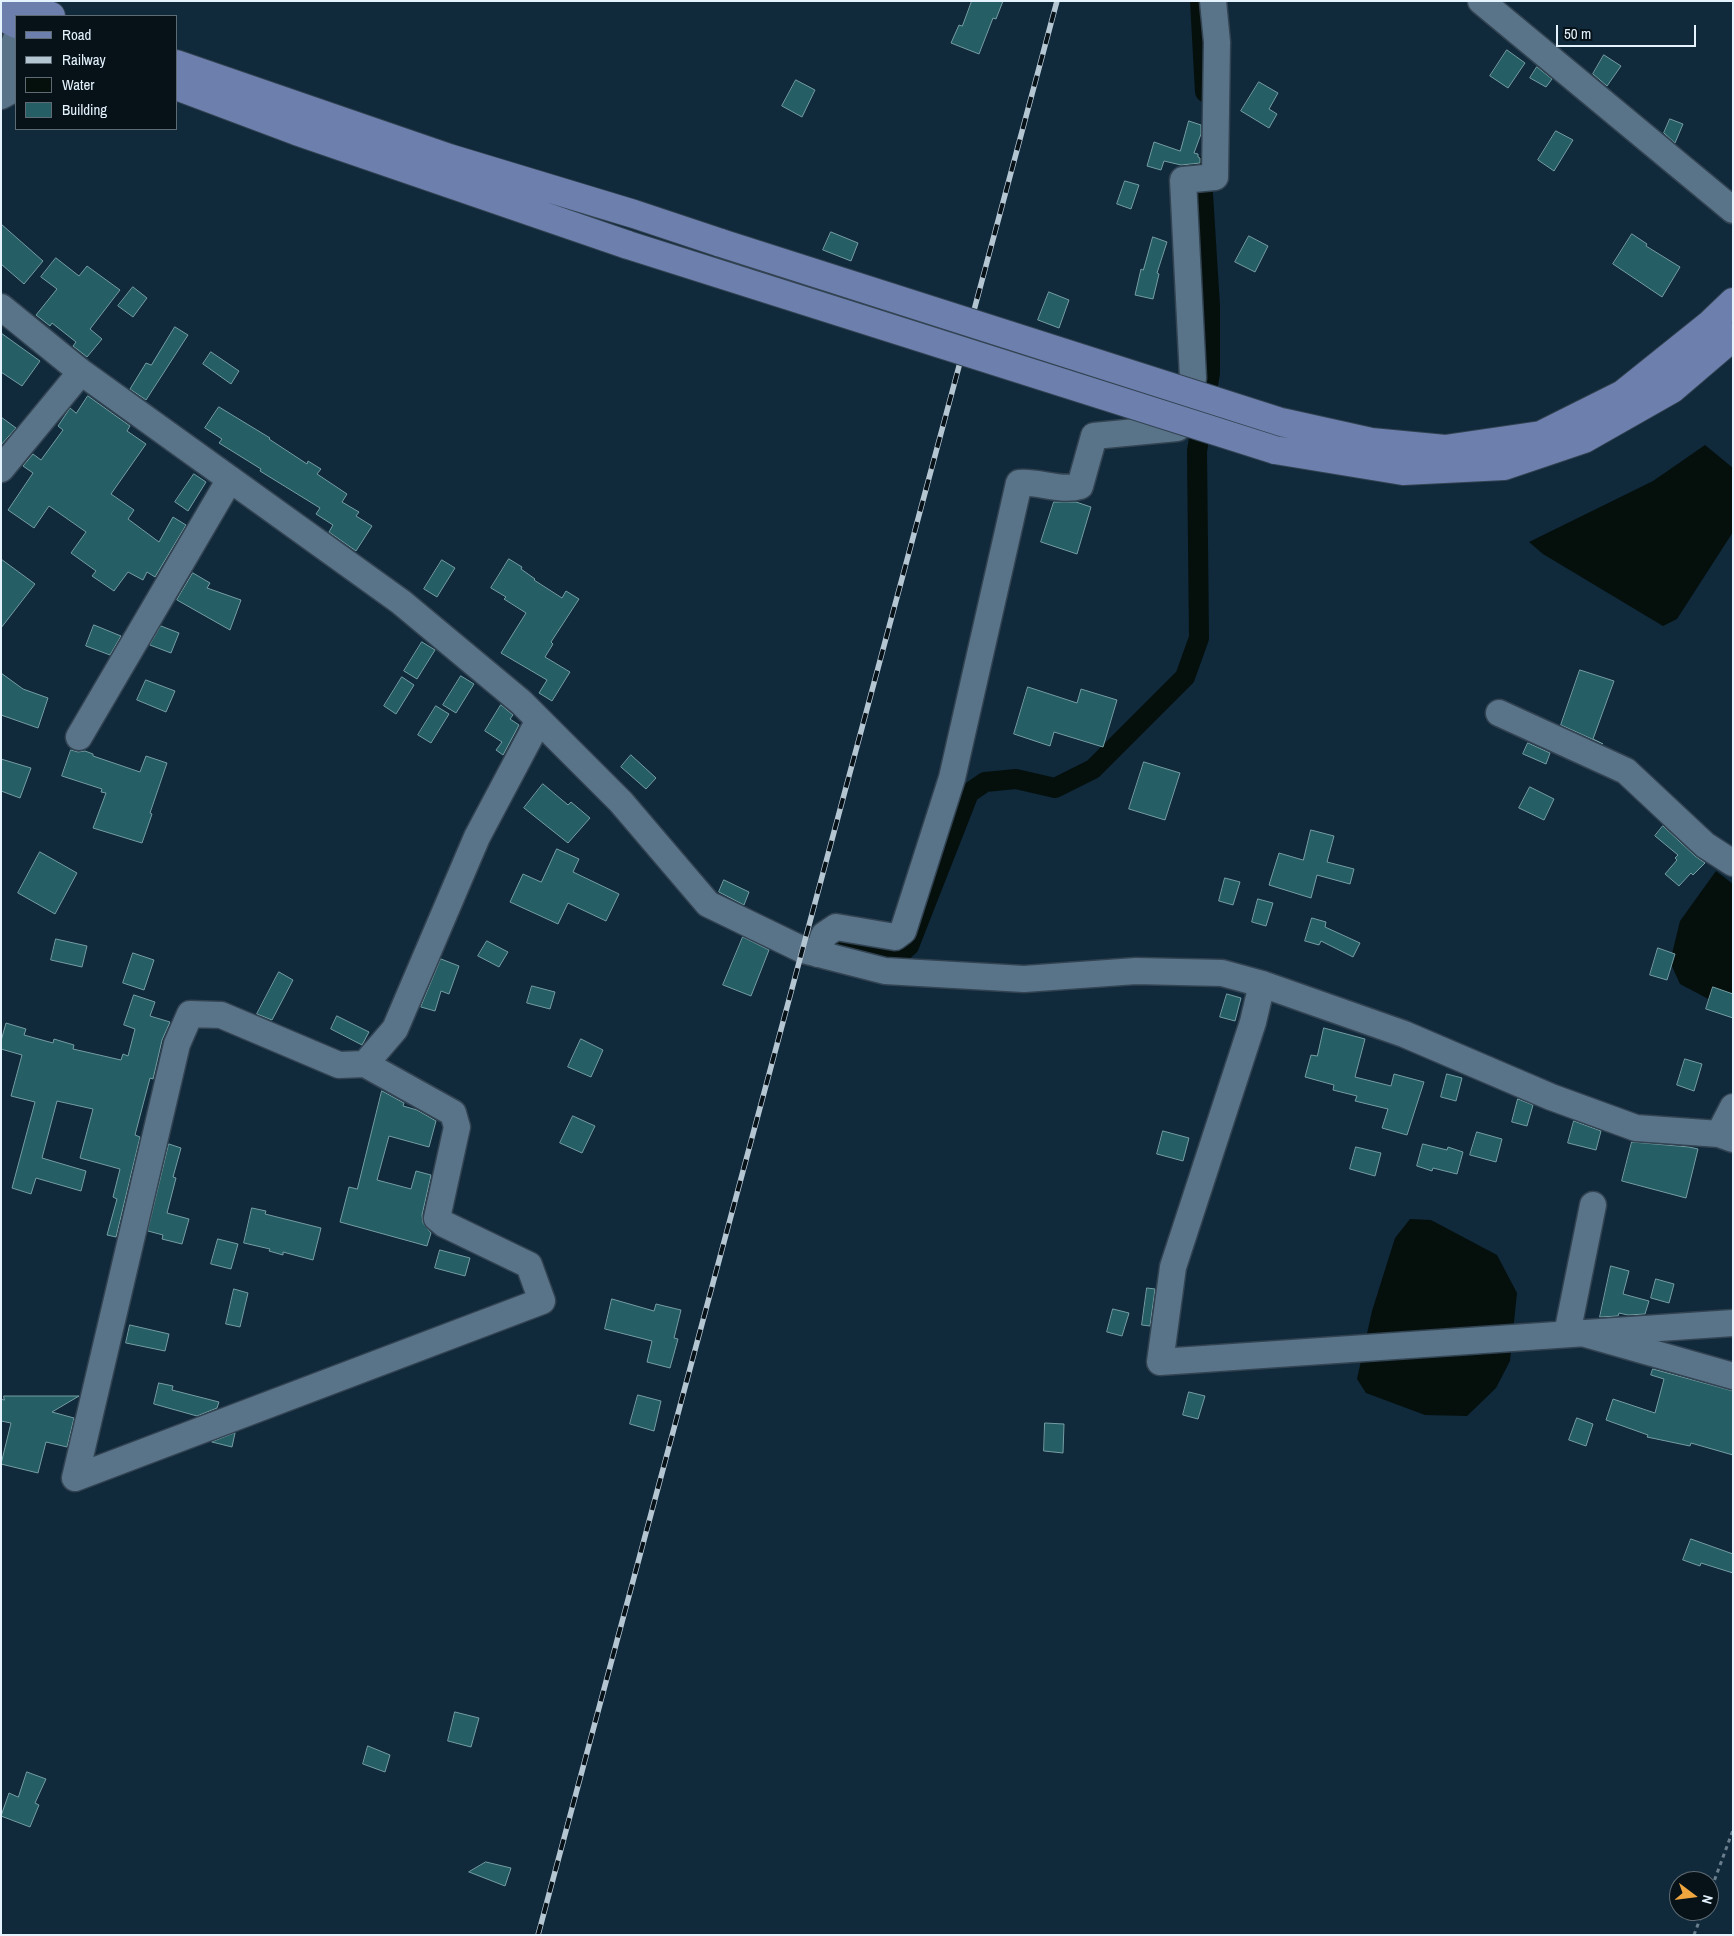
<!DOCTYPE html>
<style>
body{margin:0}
#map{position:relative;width:1734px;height:1936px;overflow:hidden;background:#10293b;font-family:"Archivo Narrow",sans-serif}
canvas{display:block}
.frame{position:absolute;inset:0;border:2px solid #e4f3fe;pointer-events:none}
.legend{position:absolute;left:15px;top:15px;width:162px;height:115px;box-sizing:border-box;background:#071118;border:1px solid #5f6b74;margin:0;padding:6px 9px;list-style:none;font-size:15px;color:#e4f3fe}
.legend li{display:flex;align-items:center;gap:10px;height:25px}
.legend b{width:25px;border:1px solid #5f6b74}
.north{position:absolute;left:1669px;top:1871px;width:50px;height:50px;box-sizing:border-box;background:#071118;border:1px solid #5f6b74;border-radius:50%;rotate:105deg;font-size:14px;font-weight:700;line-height:20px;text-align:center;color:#e4f3fe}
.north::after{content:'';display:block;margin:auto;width:18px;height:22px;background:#f0a63f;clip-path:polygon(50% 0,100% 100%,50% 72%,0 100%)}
.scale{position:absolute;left:1556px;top:25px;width:140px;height:22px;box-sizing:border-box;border:2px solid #e4f3fe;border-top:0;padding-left:6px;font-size:15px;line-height:18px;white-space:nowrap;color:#e4f3fe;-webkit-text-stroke:4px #071118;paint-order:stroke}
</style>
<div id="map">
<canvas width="1734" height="1936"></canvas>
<div class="frame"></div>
<ul class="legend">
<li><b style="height:6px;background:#6d7fad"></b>Road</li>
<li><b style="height:6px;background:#b5c6d3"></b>Railway</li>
<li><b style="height:14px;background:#05100d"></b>Water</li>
<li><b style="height:14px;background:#255e65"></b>Building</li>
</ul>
<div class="north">N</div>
<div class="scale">50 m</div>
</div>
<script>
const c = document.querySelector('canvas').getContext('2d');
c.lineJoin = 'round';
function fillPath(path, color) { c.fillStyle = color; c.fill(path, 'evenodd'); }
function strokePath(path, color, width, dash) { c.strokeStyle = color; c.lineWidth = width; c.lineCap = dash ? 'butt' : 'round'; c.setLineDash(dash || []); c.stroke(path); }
const water = new Path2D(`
 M1705,445l28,23v64l-56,87 -14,7 -120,-72 -14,-12 124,-61z
 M1716,871l17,13v119h-17l-36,-19 -10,-22 10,-41z
 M1410,1219l21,1 66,35 20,38 -7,68 -14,27 -29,28 -42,-1 -59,-22 -9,-14 15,-68 23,-73z`);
const canal = new Path2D(`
 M1200,1l5,91
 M836,945l65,8 8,-7 60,-153 16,-11 31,-3 39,9 38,-19 92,-92 14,-39 -2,-187 13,-78v-67l-7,-112v-28`);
const building = new Path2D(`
 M972,1h31l-7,18 -3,-1 -14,36 -28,-11 8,-18 3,1z
 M1507,50l18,13 -17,25 -18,-12z
 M1604,55l17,11 -14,20 -14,-12z
 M1537,67l15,12 -6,8 -16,-9z
 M796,80l19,10 -13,27 -20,-11z
 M1259,82l19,11 -9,16 8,5 -8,14 -28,-17z
 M1670,119l13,5 -8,19 -11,-10z
 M1189,121l12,4v9l-7,19 4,1v3l2,1v5l-19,2 -17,-4 -3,9 -14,-4 7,-24 26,9z
 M1556,131l17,9 -19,31 -16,-11z
 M1125,181l14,4 -8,24 -14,-5z
 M1,224l42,37 -19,23 -23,-20z
 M831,232l27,11 -7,18 -28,-11z
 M1632,234l15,10 -1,2 34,21 -18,30 -49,-33z
 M1249,236l19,10 -13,26 -20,-10z
 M1153,237l14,5 -10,31 2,1 -6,25 -18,-4 6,-26 2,1z
 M56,258l23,18 8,-10 33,24 -30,39 12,10 -15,18 -14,-11 3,-4 -24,-19 -2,3 -14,-11 21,-26 -16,-12z
 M133,287l14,11 -14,19 -15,-11z
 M1049,292l20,8 -10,28 -21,-8z
 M175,327l13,8 -42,65 -16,-11 16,-26 5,2z
 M1,333l39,28 -18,25 -21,-14z
 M211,352l28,19 -8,13 -28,-20z
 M88,396l42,30 -3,5 19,13 -35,50 23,16 -6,9 31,23 14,-25 13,8 -31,52 -8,-5 -4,8 -15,-8 -14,19 -22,-15 4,-5 -25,-18 15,-21 -37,-26 -15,22 -26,-18 25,-37 -10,-7 10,-12 8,6 22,-30 -5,-4 12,-18 6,5z
 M219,407l51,31 -1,1 38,25 1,-3 13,8 -4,5 30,20 -5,8 17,10 -3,4 16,10 -16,25 -27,-19 4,-7 -17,-11 4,-6 -60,-37 1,-2 -42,-26 3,-4 -17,-11z
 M1,417l15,11 -15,17z
 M194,474l12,8 -18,29 -13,-9z
 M1054,502h22l15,5 -14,47 -36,-12z
 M1,559l34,25 -34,44z
 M509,559l13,8 -1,2 14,10 -1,1 28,18 4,-7 13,8 -28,43 2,2 -8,13 25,15 -18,29 -13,-8 8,-13 -46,-27 25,-40 -22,-14 2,-2 -15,-9z
 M442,560l13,8 -18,29 -13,-8z
 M193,573l17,10 -3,5 34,12 -11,30 -53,-30z
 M94,625l27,11 -11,19 -24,-9z
 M161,626l18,7 -8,20 -21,-8z
 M422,642l13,8 -18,29 -13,-8z
 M1580,670l34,11 -21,58 10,5 -42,-19z
 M1,673l22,16 25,9 -10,30 -37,-13z
 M461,676l13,8 -18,29 -13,-8z
 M402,677l12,8 -18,29 -12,-8z
 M146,680l29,11 -9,21 -29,-12z
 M1028,687l49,16 4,-14 36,11 -14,47 -49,-15 -4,14 -36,-12z
 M501,705l12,10 -3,4 9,6 -16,30 -7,-5 6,-8 -17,-11z
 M436,706l13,8 -18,29 -13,-8z
 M1528,743l22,10 -4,11 -23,-10z
 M71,750l7,2 7,-1 8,3v2l47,16 6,-16 21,7 -17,50 2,1 -10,29 -49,-15 13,-35 -5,-1 1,-3 -40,-13z
 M631,755l25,23 -10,11 -25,-22z
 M1,759l30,9 -11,30 -19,-7z
 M1144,762l36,11 -15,47 -36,-11z
 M543,784l25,21 3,-3 19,16 -22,25 -44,-35z
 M1530,787l24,12 -10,21 -25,-12z
 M1663,826l32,30 10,7 -12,12 -2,-2 -12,13 -14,-12 12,-14 -2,-2 3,-3 -23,-19z
 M1311,830l23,6 -7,26 27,7 -4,15 -33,-9 -6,23 -42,-13 10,-32 24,7z
 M557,849l22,10 -6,13 46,22 -13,27 -38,-18 -10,21 -48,-22 13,-28 18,8z
 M40,852l37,21 -22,41 -37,-21z
 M1225,878l15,4 -7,23 -14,-4z
 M724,880l25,12 -5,13 -25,-13z
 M1258,899l15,4 -7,23 -14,-4z
 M1312,918l14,4 -1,5 35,16 -7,14 -32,-16 -2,4 -14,-4z
 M743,937l26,13 -18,46 -28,-11z
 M56,939l31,7 -5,21 -31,-7z
 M487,941l21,11 -9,15 -21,-11z
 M1658,948l17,6 -8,26 -17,-5z
 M133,953l21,7 -10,30 -21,-7z
 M441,959l18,7 -10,28 -8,-3 -6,20 -14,-4z
 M279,972l14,8 -21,40 -15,-6z
 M532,986l23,6 -5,17 -23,-6z
 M1713,987l20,7v24l-27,-9z
 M1227,994l14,4 -6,23 -15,-4z
 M134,995l21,7 -5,14 20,6 -8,18 -9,39 -3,-1 -15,57 5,2 -24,100 -9,-2 10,-36 -4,-2 7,-28 -40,-11 13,-49 -36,-8 -15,57 44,13 -5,20 -45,-13 -5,16 -19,-6 23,-86 -24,-6 11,-41 -21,-6v-8l5,-18 20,6 -2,6 29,8 1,-4 20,6 -1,4 48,11 2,-6 5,2 7,-27 -11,-4z
 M337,1016l32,16 -7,13 -31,-16z
 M1324,1028l41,11 -10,38 36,9 3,-12 30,8 -17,53 -25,-7 6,-19 -33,-8 2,-5 -24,-6 1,-5 -29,-8 6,-22 6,1z
 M581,1039l22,11 -12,27 -23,-10z
 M1685,1059l17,5 -8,27 -17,-6z
 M1447,1074l15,4 -6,23 -15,-4z
 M382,1091l22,12 -1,3 14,4 19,11 -7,26 -40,-11 -12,44 34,9 5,-18 15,4 -9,40 1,8 8,10 -4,13 -87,-24 9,-35 8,2z
 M1518,1099l15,6 -6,21 -15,-4z
 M573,1116l22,10 -13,27 -22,-10z
 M1574,1121l27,10 -5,19 -28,-7z
 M1163,1131l26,7 -6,23 -26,-7z
 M1477,1132l25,7 -6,23 -26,-7z
 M1632,1142l57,5 9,2 -12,49 -64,-17z
 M169,1144l12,4 -8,29 3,1 -9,35 22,6 -7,25 -20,-5 1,-4 -15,-4z
 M1423,1144l24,6 1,-3 15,5 -6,22 -24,-6 -1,3 -15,-5z
 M1356,1147l25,6 -6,23 -25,-7z
 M252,1208l14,3 -1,3 56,14 -8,32 -30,-8v3l-14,-4 1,-2 -26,-6z
 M218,1239l20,5 -7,25 -20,-5z
 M440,1250l30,8 -5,18 -30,-8z
 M1611,1266l18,5 -6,23 26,7 -4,13 -17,1 -9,-2 -1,3 -18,1z
 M1656,1279l18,5 -5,19 -18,-5z
 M1147,1288l8,1 -5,37 -8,-1z
 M234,1289l14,4 -8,34 -14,-3z
 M612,1299l42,12 2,-7 25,6 -7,28 4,1 -8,29 -23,-6 5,-21 -47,-12z
 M1113,1309l16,4 -7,23 -15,-4z
 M130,1325l39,9 -4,17 -39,-8z
 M1653,1369l80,22v64l-42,-12 -1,3 -43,-9 1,-2 -42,-15 7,-21 42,14 9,-34 -13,-4z
 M159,1383l14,3 -1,4 47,12 -2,6 -20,8 -43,-12z
 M1189,1392l16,4 -7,23 -15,-4z
 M638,1395l23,6 -7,30 -24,-7z
 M4,1396h75l-27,16 22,6 -7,29 -21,-5 -8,31 -37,-9 10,-41 -10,-2v-22l3,1z
 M1577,1418l16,6 -7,22 -17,-6z
 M1045,1423l19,1 -1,29 -19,-2z
 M235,1433l-3,14 -20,-5z
 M1691,1539l42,15v19l-32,-10 -1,3 -17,-6z
 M455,1712l24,6 -8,29 -23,-6z
 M368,1746l22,9 -5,17 -22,-8z
 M27,1772l19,7 -11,24 4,2 -9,22 -29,-11 8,-23 9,4z
 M486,1862l25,6 -6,18 -36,-14z`);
const path = new Path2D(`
 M1709,1895l24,-65
 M1694,1935l9,-24`);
const minor = new Path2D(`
 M1481,1l252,209
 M1,75l15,-36
 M1,96l15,-8
 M1,307l80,65 320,230 120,100 100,100 87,102 95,46 82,21 139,8 112,-8 86,2 40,11 142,50 147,63 85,31 83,6 14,5
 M1,469l80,-97
 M1499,713l127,58 79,74 28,18
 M79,737l151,-258
 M818,954l6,-19 12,-8 59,10 8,-6 49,-153 67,-295c20,-2 41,9 61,3l14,-50 83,-8 16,-50 -10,-198 32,-3 2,-135 -4,-41
 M1262,984l-9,38 -80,245 -13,95 573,-39
 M1719,1134l14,-27
 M1593,1205l-25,124 165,47
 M75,1478l102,-434 13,-30 31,1 118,50 26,-1 30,-35 82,-192 62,-117
 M75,1478l467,-177 -13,-36 -85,-41 -7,-6 20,-91 -4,-14 -88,-49`);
const major = new Path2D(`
 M14,1l37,15
 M1,16l15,8
 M176,64l273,94 185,56 87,29
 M176,86l120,45 332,114
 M1281,422l90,20 74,7 96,-14 82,-41 86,-69 24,-23
 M1275,450l128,21 101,-5 80,-27 88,-50 61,-52`);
const rail = new Path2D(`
 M538,1935l519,-1934`);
const majorBridge = new Path2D(`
 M721,243l560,179
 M628,245l647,205`);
fillPath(water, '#05100d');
strokePath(canal, '#05100d', 20);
fillPath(building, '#255e65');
strokePath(building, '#759da3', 1);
strokePath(minor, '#324352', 29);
strokePath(major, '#324352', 30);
strokePath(path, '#6a7f8e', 3, [4, 4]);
strokePath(minor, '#597388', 26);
strokePath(major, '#6d7fad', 28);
strokePath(rail, '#b5c6d3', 5.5);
strokePath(rail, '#071118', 4, [11]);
strokePath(majorBridge, '#324352', 30, []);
strokePath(majorBridge, '#6d7fad', 28);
</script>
